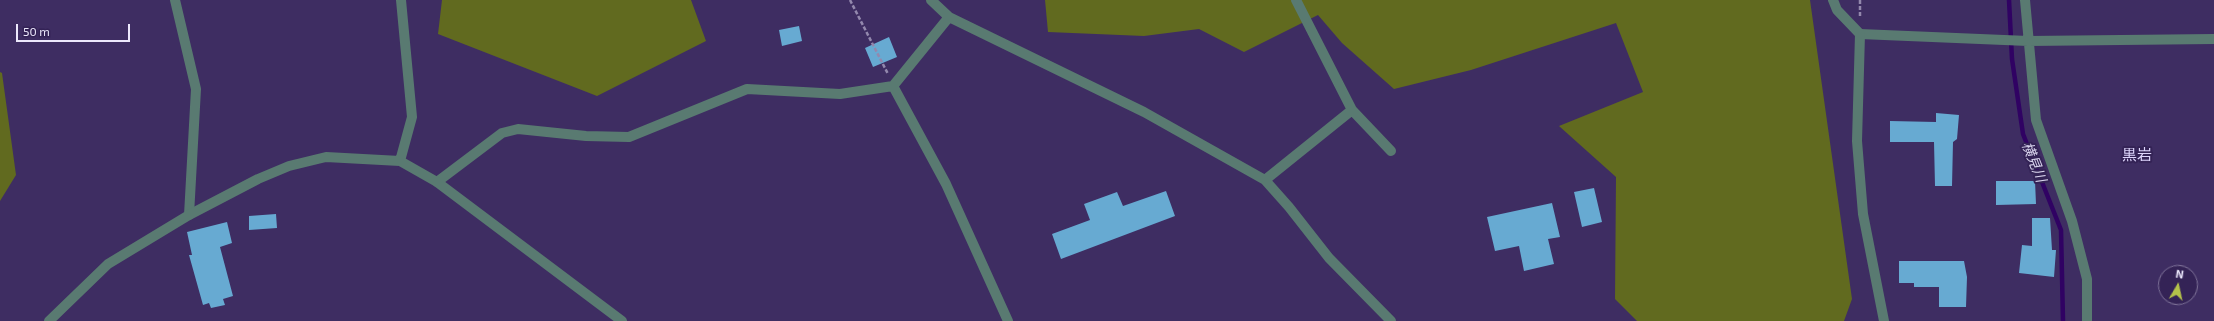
<!DOCTYPE html>
<meta charset="utf-8">
<style>
body{margin:0}
#map{position:relative;width:2214px;height:321px;overflow:hidden;background:#3e2d62;font-family:"Exo 2",sans-serif}
canvas{display:block}
.north{position:absolute;left:2158px;top:265px;width:40px;height:40px;box-sizing:border-box;background:#342356;border:1px solid #7e7298;border-radius:50%;rotate:9deg;font-size:11px;font-weight:700;line-height:16px;text-align:center;color:#ece8fc}
.north::after{content:'';display:block;margin:auto;width:14px;height:18px;background:#b4c24a;clip-path:polygon(50% 0,100% 100%,50% 72%,0 100%)}
.scale{position:absolute;left:16px;top:24px;width:114px;height:18px;box-sizing:border-box;border:2px solid #ece8fc;border-top:0;padding-left:5px;font-size:12px;line-height:14px;white-space:nowrap;color:#ece8fc;-webkit-text-stroke:3px #342356;paint-order:stroke}
</style>
<div id="map">
<canvas width="2214" height="321"></canvas>
<div class="north">N</div>
<div class="scale">50 m</div>
</div>
<script>
const c = document.querySelector('canvas').getContext('2d');
c.lineJoin = 'round';
function fillPath(path, color) { c.fillStyle = color; c.fill(path, 'evenodd'); }
function strokePath(path, color, width, dash) { c.strokeStyle = color; c.lineWidth = width; c.lineCap = dash ? 'butt' : 'round'; c.setLineDash(dash || []); c.stroke(path); }
function write(font, color, halo, rows, align = 'center') {
  c.font = font + ' "Exo 2","Noto Sans JP",sans-serif'; c.lineWidth = 4; c.setLineDash([]); c.textBaseline = 'middle'; c.strokeStyle = halo; c.fillStyle = color; for (const [text, x, y, turn = 0] of rows) {
    c.save(); c.translate(x, y); c.rotate((+turn || 0) * Math.PI / 180); c.textAlign = isNaN(turn) ? turn : align; if (halo) c.strokeText(text, 0, 0); c.fillText(text, 0, 0); c.restore();
  }
}
const green = new Path2D(`
 M442,0h249l15,41 -109,55 -159,-62z
 M1045,0h765l42,299 -8,22h-207l-22,-22 1,-122 -57,-51 84,-34 -27,-69 -145,47 -77,19 -52,-46 -24,-28 -74,37 -45,-23 -55,7 -96,-4z
 M0,72l2,1 14,102 -16,26z`);
const stream = new Path2D(`
 M2009,0l3,59 11,75 38,96 2,91`);
const building = new Path2D(`
 M799,26l3,15 -20,5 -3,-16z
 M889,37l8,20 -24,10 -8,-19z
 M1936,113l23,2 -2,24 -4,3 -1,44h-17l-1,-44h-44v-21l46,1z
 M1996,181h39l1,23 -40,1z
 M1594,188l8,34 -20,5 -8,-35z
 M1166,191l9,25 -114,43 -9,-25 38,-14 -6,-16 33,-12 6,14z
 M1552,203l8,34 -12,2 6,25 -30,7 -5,-25 -24,5 -8,-34z
 M276,214l1,14 -28,2v-14z
 M2032,218h18l2,32h4l-2,27 -35,-4 3,-28 10,1z
 M227,222l5,21 -12,4 13,49 -10,3 2,6 -14,3 -2,-5 -6,2 -14,-50h3l-5,-23z
 M1899,261h65l3,16 -1,30h-27v-20h-25v-4h-15z`);
const path = new Path2D(`
 M850,0l38,74
 M1860,16v-16`);
const minor = new Path2D(`
 M175,0l21,89 -7,126
 M931,0l18,17 195,95 121,68 24,27 40,51 62,63
 M2025,0l11,120 36,101 15,58v42
 M1860,34l168,7 186,-2
 M893,86l53,98 62,137
 M1352,110l39,41
 M1265,180l87,-70 -56,-110
 M437,182l65,-49 16,-4 68,7 43,1 118,-48 93,5 53,-8 56,-69`);
const tertiary = new Path2D(`
 M1833,0l4,10 23,24 -3,107 6,73 21,107
 M400,161l12,-44 -11,-117
 M49,321l59,-57 81,-49 69,-36 31,-13 37,-9 74,4 37,21 185,139`);
const waterNames = [
 ["横見川",2034,162,68]
];
const quarterNames = [
 ["黒岩",2137,155]
];
fillPath(green, '#616a1f');
strokePath(stream, '#300263', 4.5);
fillPath(building, '#67aad2');
strokePath(path, '#9388ad', 2.5, [4, 2]);
strokePath(minor, '#597a71', 10);
strokePath(tertiary, '#597a71', 10);
write('italic 14px', '#d9d4ed', '#342356', waterNames);
write('15px', '#ddd4fb', '#342356', quarterNames);
</script>
